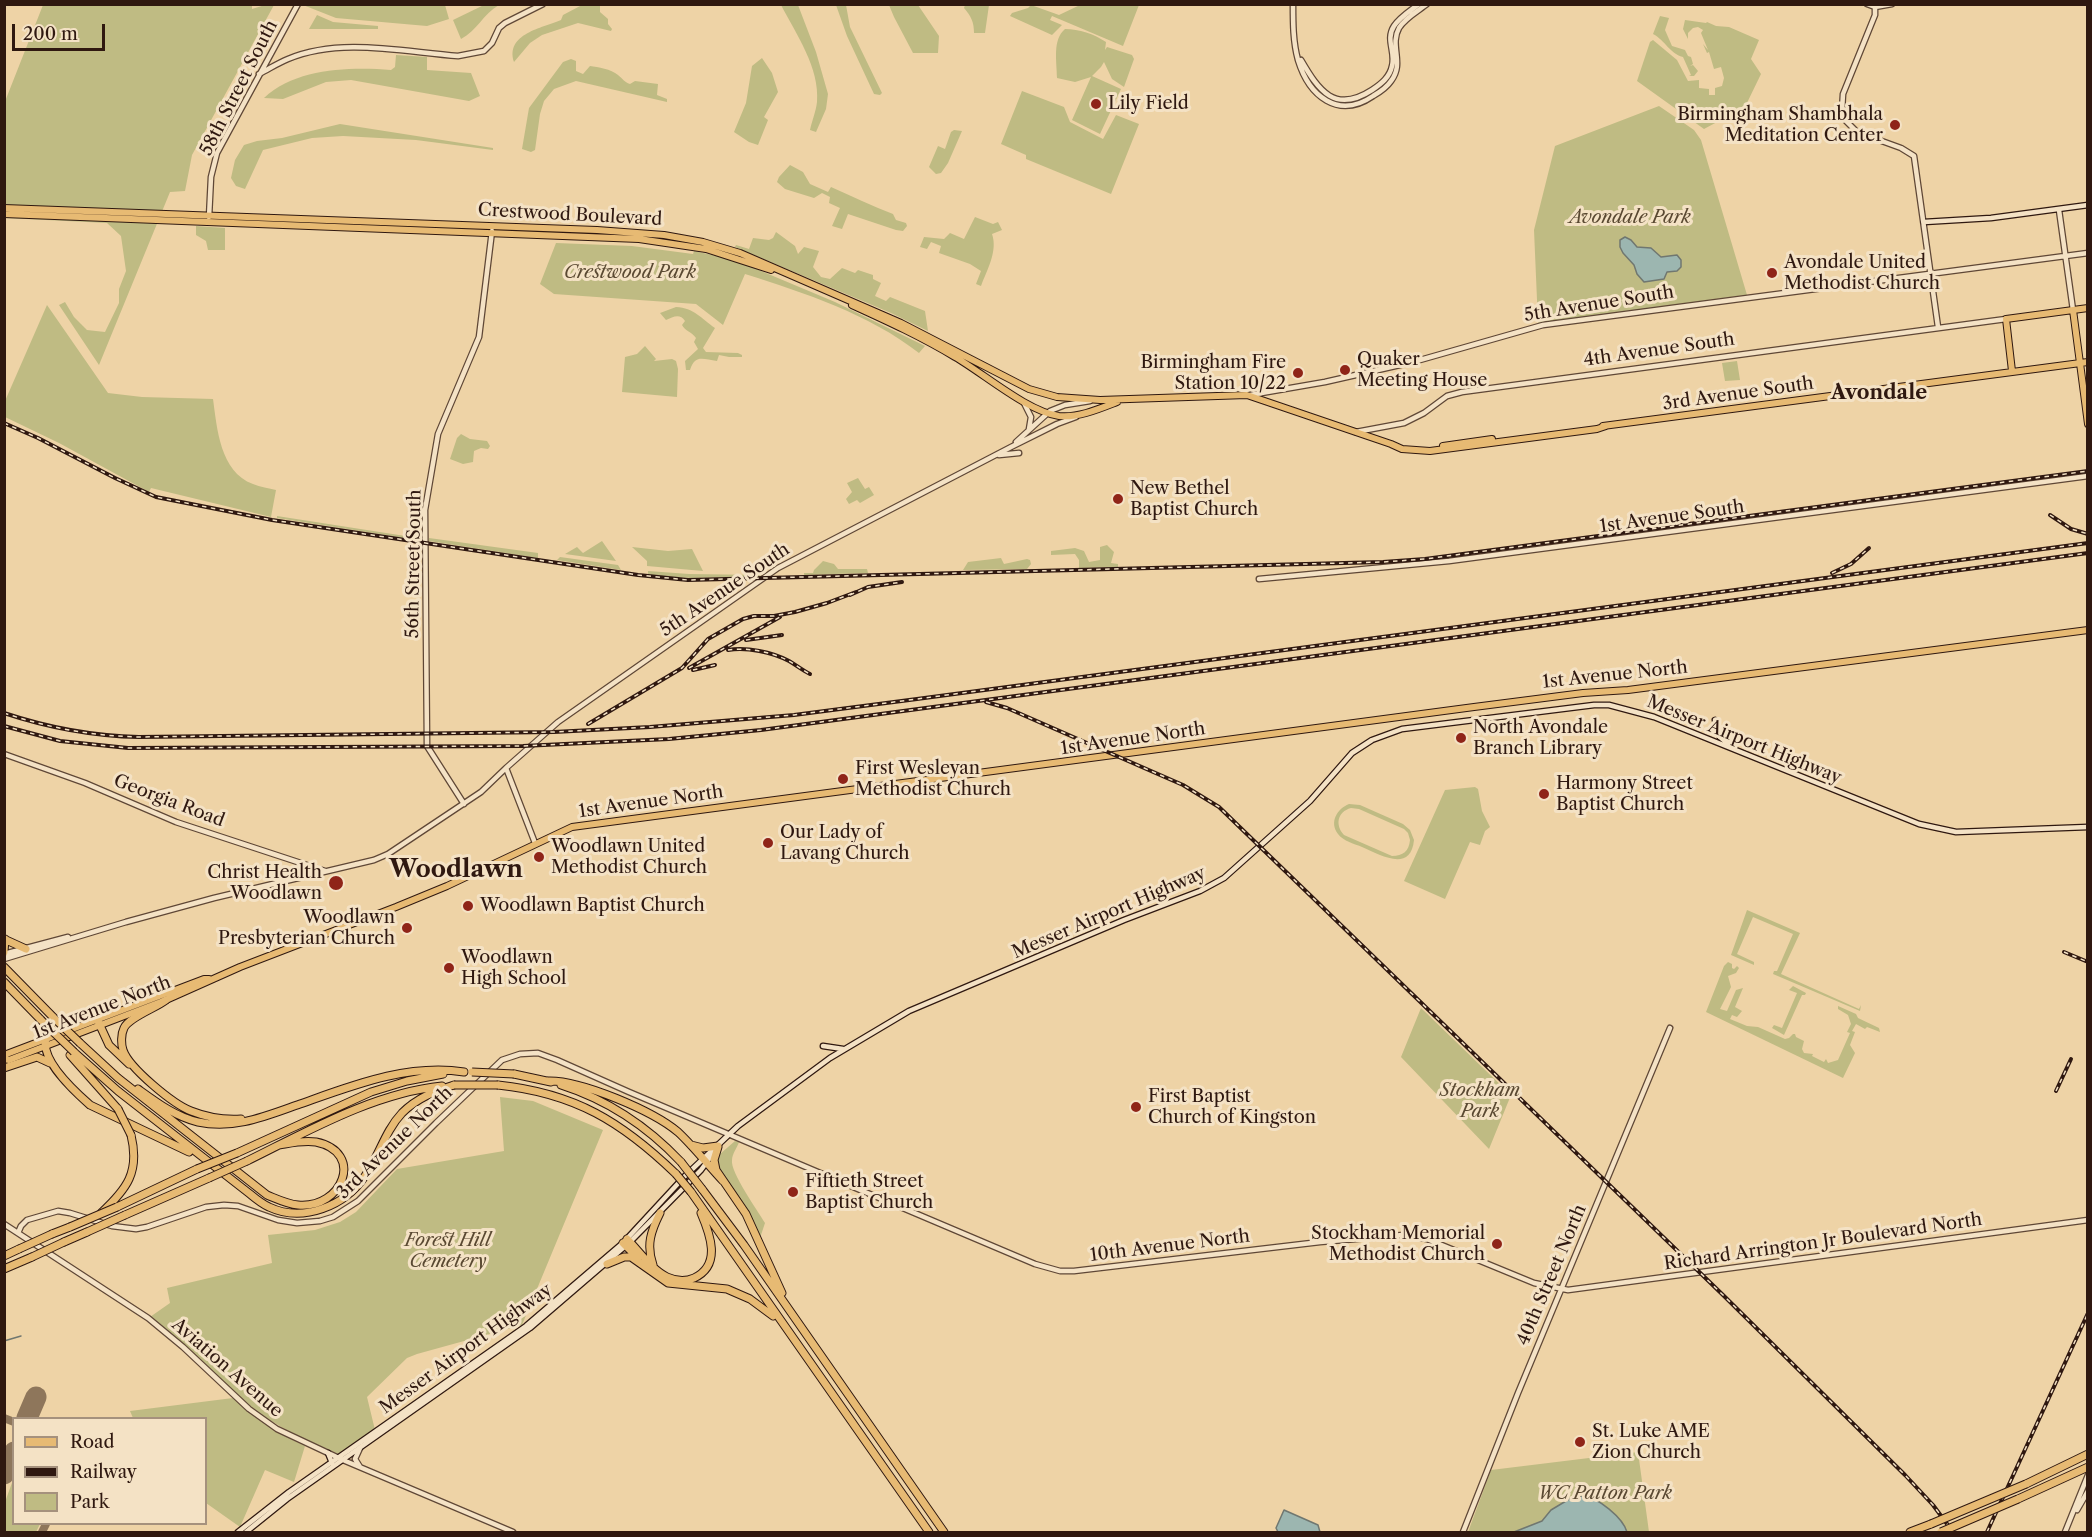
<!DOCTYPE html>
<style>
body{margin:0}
#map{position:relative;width:2092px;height:1537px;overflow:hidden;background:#eed3a6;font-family:"Libre Caslon Text",serif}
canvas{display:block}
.frame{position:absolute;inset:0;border:6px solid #2f1810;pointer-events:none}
.legend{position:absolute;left:12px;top:1417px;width:195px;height:108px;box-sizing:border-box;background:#f4e2c5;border:2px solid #a5917d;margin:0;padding:8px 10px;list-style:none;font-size:18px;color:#2f1810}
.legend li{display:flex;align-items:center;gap:12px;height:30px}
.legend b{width:30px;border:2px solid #a5917d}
.scale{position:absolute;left:12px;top:24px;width:93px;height:27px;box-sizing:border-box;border:3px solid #2f1810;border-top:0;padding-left:8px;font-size:18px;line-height:21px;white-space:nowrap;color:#2f1810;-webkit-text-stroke:4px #f4e2c5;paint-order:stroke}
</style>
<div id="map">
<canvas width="2092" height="1537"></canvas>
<div class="frame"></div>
<ul class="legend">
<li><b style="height:8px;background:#e7ba73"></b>Road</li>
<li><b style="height:8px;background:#2f1810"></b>Railway</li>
<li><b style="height:16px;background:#bfbb83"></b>Park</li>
</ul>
<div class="scale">200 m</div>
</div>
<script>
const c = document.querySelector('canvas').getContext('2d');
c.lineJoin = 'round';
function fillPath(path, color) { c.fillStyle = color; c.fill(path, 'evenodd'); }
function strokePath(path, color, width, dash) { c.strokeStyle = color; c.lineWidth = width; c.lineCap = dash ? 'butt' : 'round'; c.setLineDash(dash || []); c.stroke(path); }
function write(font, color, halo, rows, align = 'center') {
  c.font = font + ' "Libre Caslon Text",serif'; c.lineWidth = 6; c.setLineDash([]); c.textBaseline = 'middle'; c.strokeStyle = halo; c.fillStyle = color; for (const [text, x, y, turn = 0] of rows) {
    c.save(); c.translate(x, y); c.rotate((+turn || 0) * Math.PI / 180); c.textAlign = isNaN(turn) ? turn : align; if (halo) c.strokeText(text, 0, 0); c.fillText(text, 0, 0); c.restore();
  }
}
const green = new Path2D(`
 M252,4v5l13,-4h9l-82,150 -7,36 -15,1 -71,173 -40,-60 6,-3 9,15 13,13 18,2 14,-29v-14l7,-18 -5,-35 -14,-13 -102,-5 -1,-114 39,-99z
 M352,4l93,1 4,14 -22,7 -91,-8 -33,-13c16,-2 32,4 49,-1z
 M486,4l13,1c-16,9 -22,26 -38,34l-8,-19z
 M582,5h18v7l8,7v5l4,5 -1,2 -33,-8 -36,12 -12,8 -16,19c-9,-28 28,-34 47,-42l2,-5z
 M781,5h17l18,47 12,42 -2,15 -10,23 -6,-2c2,-9 6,-19 7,-28 3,-34 -21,-68 -36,-97z
 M836,5h10l4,22 32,66 -2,2 -6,-1 -27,-58z
 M889,5h29l21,31 -1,17h-25l-19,-36z
 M965,5h24l-4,28h-11c0,-11 -3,-17 -10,-25z
 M1031,5l28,10 21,-10h59l-16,41 -71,-30 -2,4 12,5 -10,10 -42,-19 2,-3 16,-5z
 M317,15l16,7 45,4v3h-69z
 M1660,16l9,2 -4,12 7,16 13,4 3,6 3,1 2,7 -3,2 3,-1 5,6 -4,5h-5l2,-1 -8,-18c-14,-4 -17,-16 -30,-23z
 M1685,20l21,3 1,-1 9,4 13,1 30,13 -8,19 10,15 -16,33 -41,22 -67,-48 13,-39 3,-2 24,20 11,21 11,-1v8l10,1v6h6v-7l7,-2 2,-8 -3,-11 -7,2 -5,-17 -2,1 -4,-9 5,6 -7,-17 2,-3 -5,-3 -5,1 -5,5v6l-5,-10z
 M1065,29c14,0 29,5 41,13l-1,8 2,-3 25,8 2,4 -10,28 -12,-8 -8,-17 -3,5 -9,9 29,13 -21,45 -28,-14 19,-43 -16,5 -18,-4c0,-16 -5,-38 8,-49z
 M396,55l31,2v13l44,3 9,23 -11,5 -118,-21 -25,2 -43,17 -19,-1c32,-30 86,-31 127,-28l4,-3z
 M762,58l10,15 6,19 -14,25 4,3 -10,25 -9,-3 -15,-10 12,-29 6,-37z
 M571,59l5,2v10l7,3 7,-8c8,1 21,3 28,9 5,4 6,7 12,9l5,-3 23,3 -1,11 10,4v3l-91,-21 -22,8 -10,12 -4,13 -5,36 -4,2 -9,-3 7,-41 34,-46z
 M1022,91l42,16 6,15 33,17 13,-24 23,9 -28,70 -85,-35v-4l-25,-11z
 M1659,106l35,24 7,10 46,155 -209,28 -4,-93 21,-84z
 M340,124l153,24v2l-77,-10 -73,-4 -31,2 -49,12 -18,39 -9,-3 -5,-8 4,-18 9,-15 13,-4 25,-3z
 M954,130l8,1 -14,32 -7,10 -5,1 -7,-7 9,-21 7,3 6,-17z
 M790,165l13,7 7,12 18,8 3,-5c21,9 41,19 62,27l3,6 10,3 1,3 -4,5 -7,-1 -48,-16 -6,15 -10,-3 8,-18 -11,-5 1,-6 -8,-4 -8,5 -29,-9 -8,-7 2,-5z
 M975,217l18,7 5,-2 4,8 -10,4c6,17 -5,36 -11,52l-5,-2 5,-13 -11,-7 -31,-11 2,-7 -10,-4 -4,7 -7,-2 4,-10 20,2 6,-6 14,6z
 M196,226l29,2v22h-17l-2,-9 -10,-6z
 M776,232l19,14 3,8 6,-7 15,4 -6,16 8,10 9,2 12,-11 13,5 3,-3 15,5v4l8,4 -6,13 11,5 4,-4 35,14 3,20 -37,-18 -156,-66 1,-2 13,4 4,-11 16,2 4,-2z
 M556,243l76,3 61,8 1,-3 41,9 100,42 90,44 -6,7c-50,-39 -114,-60 -174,-79l-22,51 -27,-21 -142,-10 -14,-10z
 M47,305l61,88 34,4 71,2c4,29 7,73 40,85 7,3 16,4 23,6l-5,27 -120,-29 -2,4 -90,-49 -54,-26v-16z
 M676,307c18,1 25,11 39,21l-12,20 3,4 32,1 4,2v2h-13l-10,-2 -2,6c-14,-2 -22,-7 -27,9h-4l-1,-9 13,-12 -4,-7 2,-4c-4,-6 -11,-7 -14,-13l3,-4c-5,-8 -12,-4 -19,-1l-6,-7z
 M645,346l11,13 -2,2 18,-2 4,2 2,8 -1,28 -55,-5 3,-35 12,-3z
 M1737,361l3,19 -15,1 -3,-18z
 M461,434l9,5 17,2 3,5 -2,3 -7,-1 -7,3 -1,11 -10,2 -13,-5 7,-21z
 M858,478l7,11 4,-2 5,8 -14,8 -3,-3 -8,4 -3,-5 6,-7 -5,-9z
 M277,516l141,22v2l-141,-22z
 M429,538l109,15v5l-109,-17z
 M602,541l14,20 -51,-7 12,-7 6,6z
 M1107,545l7,7 -3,11 7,1v3l-39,1v-8l-4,-6 -24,1v-4l24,-3 9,3 5,11 11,-2v-13z
 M632,547l36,4 24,-2 11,22 -56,-5v-5z
 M560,557l58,8 3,5 -64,-10z
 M1001,558l3,6 23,-5 3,1 1,4 -4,5 -64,1 5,-8z
 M823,561l11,3 4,5h29l1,4 -64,2v-2h9l1,-3z
 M648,571l41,3 72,1 -2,1 -68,2 -43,-3z
 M1475,787l3,2 4,22 8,16 -5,4 -5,14 -10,-3 -25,57 -41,-18 41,-91z
 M1349,804l11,1 43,19 7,6 4,10c-3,33 -34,15 -52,7 -7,-3 -19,-6 -24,-13 -9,-12 -1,-25 11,-30zM1351,808l8,1 45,20 4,4 2,7c-1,11 -7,16 -18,16l-48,-21c-9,-10 -7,-23 7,-27z
 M1747,910l53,23 -19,41 78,35 2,-4 -1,6 -87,-37 1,-3h3l16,-37 -40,-17 -16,37 17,8v3l-23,-10z
 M1728,962l4,2v4l2,1 3,-3 2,2 -3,5 -8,3 3,11 -11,22 7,2 9,-21 7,-2 -8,19 7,4 -5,6 -5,-2 -2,4 17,7 11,1 27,12 4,-1 4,-4h2l1,3 8,4 -2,8 2,4 9,1 -1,2 12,6 2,-3 2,4 10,-3 12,-27 -3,-1 4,-8 -3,-9 -10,-6v-3l18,8 2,4 21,10 1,4 -13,-5 -2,2 -9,-5 -4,7 3,1 -5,13 5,8 -12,25 -137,-66 18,-46z
 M1793,986l13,7 -1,2h-3l-18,40 -12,-7 2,-3 8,3 15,-35 -8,-3z
 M1421,1008l90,87 -22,54 -88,-92z
 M500,1097l33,4 70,29 -81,195 -105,29 -10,4 -40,39 8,33 -31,23 -5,1c-31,-13 -63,-27 -89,-48 -36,-27 -65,-62 -100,-89l20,-14 -3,-15 105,-25 -4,-28 47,-5 25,-8 16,-10 41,-43 107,-18z
 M735,1141l4,1c-2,6 -7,12 -7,18 -2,12 26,51 33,63l-5,15 -21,-41 -20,-25 -3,-10 4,-8z
 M233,1398c21,20 46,36 72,48l-11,36 -29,-12 -25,57 -34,-24v-85h-73l-3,-7z
 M1638,1452l11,80h-181l23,-62z
 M13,1480l1,44h26l-4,8h-31v-30z`);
const water = new Path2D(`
 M1625,237l6,3 6,7 14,1 10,9 16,-2 4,5v7l-4,4 -10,1 -3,7 -20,3 -7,-8 -3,-9 -11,-12 -3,-6v-7z
 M1583,1496c15,1 40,22 44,36h-113l28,-11 9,-11 20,-12z
 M1284,1510l34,15 2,7h-42l-2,-4z`);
const stream = new Path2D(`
 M4,1341l17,-5`);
const taxiway = new Path2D(`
 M4,1418l10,4
 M42,1532l4,-8`);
const runway = new Path2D(`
 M27,1418l9,-21
 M4,1474l10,-22`);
const tertiary = new Path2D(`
 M1293,4c0,19 0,38 5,56 11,36 40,60 75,36 7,-4 14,-9 18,-15 14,-18 -2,-35 8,-53 6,-10 19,-17 28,-24
 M1867,4l8,3 17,-3
 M1875,7v8l-32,79 -1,17 3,9 12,12 44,16 13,8 24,171
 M1301,60c18,31 34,54 71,30 9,-6 18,-13 20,-24 4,-14 -7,-26 2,-40 6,-9 16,-15 25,-22
 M259,74c10,-5 19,-11 29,-15 53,-22 115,-7 170,-3l26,-5 8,-8 7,-15 6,-5 38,-19
 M2059,210l14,100
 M209,217l2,-40 6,-24 81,-149
 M1250,395l75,-13 88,-20 130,-37 545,-72
 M1024,403l7,14 -2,12
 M1356,432l48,-9 20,-10 23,-17 15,-4 544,-73
 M1016,442l34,-31 15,-6 25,-4
 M999,455l20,-2
 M1259,579l190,-18 639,-85
 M4,754l81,29 91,39 149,49
 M506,768l29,75
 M464,804l-37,-58 -2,-236 13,-76 41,-97 13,-106
 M4,954l64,-17
 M4,959l122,-37 88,-24 160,-38 14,-6 93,-62 25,-24 52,-46 220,-154 233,-121 46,-23 19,-7
 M4,1224l144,94 35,29 66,62 28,20 66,31 170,72
 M18,1233l3,-7 6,-6 31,-9 12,2 42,13 24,3 11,-2 59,-20 18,-2 14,1 40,14 19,3 23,-2 13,-4 25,-16 78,-78 66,-63 18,-6 18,-1 19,7 72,32 406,172 25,7h14l246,-29 83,-7 24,4 107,44 34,7 520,-70
 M360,1467l-5,-8 5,-11
 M2077,1510l11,-19
 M1463,1532l55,-139 152,-365
 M2065,1532l23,-57`);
const secondary = new Path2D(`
 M1924,222l67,-4 97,-13
 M1715,720l5,17 7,6
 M823,1046l20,3
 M328,1453l4,10
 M238,1532l51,-40 237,-166 97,-83 62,-67 53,-50 92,-68 79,-47 215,-91 76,-29 24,-13 86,-77 42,-48 20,-13 30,-11 192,-24h15l45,12 265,107 37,8 132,-5
 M246,1532l41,-33 243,-171 100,-86 71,-72 14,-19`);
const primary = new Path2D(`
 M4,208l593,22 67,5 39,7 37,11 161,70 128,66 28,8 43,3 147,-5 144,49 11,5 28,2 167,-22 9,-3
 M4,214l635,25 67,10 65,21
 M852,305c35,16 70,32 103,52 28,16 73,55 104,59 19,2 40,-7 58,-14
 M2073,310l15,114
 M2012,371l-6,-52 82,-11
 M1603,426l485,-64
 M1443,446l49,-7
 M4,1055l200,-76h5
 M4,1059l5,1 157,-60 74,-33 156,-60 51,-21 125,-59 902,-120 109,-14 45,-3 460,-60`);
const motorway = new Path2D(`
 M4,939l22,10
 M4,952l1,-13
 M4,967l50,51
 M4,982l37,38
 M166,1000c-10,8 -37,17 -42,28 -3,6 -3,16 -1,22 6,18 50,54 68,61 15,6 34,9 50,8
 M97,1019l12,26 20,19
 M46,1038c-6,22 28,53 44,67l99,47
 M80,1043l38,35 149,117c10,4 20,9 31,10 45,4 67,-53 18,-63 -13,-2 -25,1 -37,3
 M74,1052l44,39 132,103c6,5 12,10 19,13 34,16 76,-1 96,-31 14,-20 20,-45 37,-63 15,-15 33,-22 52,-28
 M70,1055l48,54
 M4,1068l33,-11 13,6
 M514,1074l37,8
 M548,1081c33,-1 105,30 130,51 16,15 30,33 45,49
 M498,1085c77,8 124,37 178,89
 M561,1085c47,15 87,42 120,77
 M138,1089c18,13 38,28 60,33 36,8 68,-6 102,-18 51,-18 108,-41 164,-32
 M691,1145l12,3 15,-2
 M718,1147l-4,13 2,10 30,44 36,79
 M237,1153l134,-61 36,-11 36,-7
 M247,1161c61,-30 127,-68 195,-75
 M702,1189l42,56 200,287
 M691,1192l238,340
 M117,1207l80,-38
 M101,1213c26,-24 39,-41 30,-78
 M125,1215l84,-37
 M52,1234l18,-7
 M627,1239c12,12 25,31 40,38 9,4 18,5 27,1 28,-13 16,-44 7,-65
 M64,1242l23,-10
 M623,1243l15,15
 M4,1256l15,-7
 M607,1264l17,-7h7l37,26 59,6 23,10 23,17
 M653,1265c-7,-20 -2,-34 7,-52
 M4,1269l28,-12
 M2026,1484l62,-30
 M2018,1499l70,-32
 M1910,1532l21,-8`);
const rail = new Path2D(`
 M4,423l34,15 77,40 41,19 116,23 366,55 50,5 695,-18 42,-3 663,-88
 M2050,515l21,14 17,5
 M1832,573l19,-9 18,-16
 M850,595l18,-8 34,-5
 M746,640l36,-5
 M728,650c19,-3 44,2 61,11 7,4 13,9 21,13
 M689,668l91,-51
 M693,670l22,-5
 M986,702l21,6 176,77 36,22 504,488 182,180 28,30 20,27
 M4,713c45,15 88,23 135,24l415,-5 96,-5 144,-12 123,-16 1171,-156
 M588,724l94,-56 26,-29 35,-20 11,-3h20l21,-4 32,-9 29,-11
 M4,726l56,15 68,7 395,-2 146,-7 92,-9 157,-21 1170,-156
 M2064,952l24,10
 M2056,1091l15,-32
 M1987,1532l101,-219`);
const motorwayBridge = new Path2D(`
 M54,1018l26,25
 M41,1020l33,32
 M472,1072l42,2
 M454,1085h44
 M118,1109l13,26
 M681,1162l21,27
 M197,1169l40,-16
 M676,1174l15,18
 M209,1178l38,-17
 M70,1227l47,-20
 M87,1232l38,-17
 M19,1249l33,-15
 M32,1257l32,-15
 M1931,1524l95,-40
 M1941,1532l77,-33`);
const markers = [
 [1096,104,6,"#8f2418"],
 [1895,125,6,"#8f2418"],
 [1772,273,6,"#8f2418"],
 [1345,370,6,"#8f2418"],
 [1298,373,6,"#8f2418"],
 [1118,499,6,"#8f2418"],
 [1461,738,6,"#8f2418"],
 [843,779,6,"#8f2418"],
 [1544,794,6,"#8f2418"],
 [768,843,6,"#8f2418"],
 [539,857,6,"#8f2418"],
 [336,883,8,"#8f2418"],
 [468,906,6,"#8f2418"],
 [407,928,6,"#8f2418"],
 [449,968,6,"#8f2418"],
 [1136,1107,6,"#8f2418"],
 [793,1192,6,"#8f2418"],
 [1497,1244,6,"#8f2418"],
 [1580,1442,6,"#8f2418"]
];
const streetNames = [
 ["58th Street South",239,88,-63],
 ["Crestwood Boulevard",570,215,3],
 ["5th Avenue South",1599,304,-9],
 ["4th Avenue South",1659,350,-8],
 ["3rd Avenue South",1738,394,-8],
 ["1st Avenue South",1672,517,-8],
 ["56th Street South",414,564,-89],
 ["5th Avenue South",725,590,-34],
 ["1st Avenue North",1615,675,-6],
 ["1st Avenue North",1133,739,-8],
 ["Messer Airport Highway",1744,740,22],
 ["Georgia Road",169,801,21],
 ["1st Avenue North",651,802,-8],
 ["Messer Airport Highway",1109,913,-23],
 ["1st Avenue North",102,1008,-21],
 ["3rd Avenue North",395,1143,-44],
 ["Richard Arrington Jr Boulevard North",1823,1242,-8],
 ["10th Avenue North",1170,1246,-7],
 ["40th Street North",1552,1275,-67],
 ["Messer Airport Highway",466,1349,-36],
 ["Aviation Avenue",227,1368,41]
];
const poiNames = [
 ["Lily Field",1108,104],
 ["Birmingham Shambhala",1883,115,"right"],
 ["Meditation Center",1883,136,"right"],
 ["Avondale United",1784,263],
 ["Methodist Church",1784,284],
 ["Quaker",1357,360],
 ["Meeting House",1357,381],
 ["Birmingham Fire",1286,363,"right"],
 ["Station 10/22",1286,384,"right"],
 ["New Bethel",1130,489],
 ["Baptist Church",1130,510],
 ["North Avondale",1473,728],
 ["Branch Library",1473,749],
 ["First Wesleyan",855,769],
 ["Methodist Church",855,790],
 ["Harmony Street",1556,784],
 ["Baptist Church",1556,805],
 ["Our Lady of",780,833],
 ["Lavang Church",780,854],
 ["Woodlawn United",551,847],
 ["Methodist Church",551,868],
 ["Christ Health",322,873,"right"],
 ["Woodlawn",322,894,"right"],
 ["Woodlawn Baptist Church",480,906],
 ["Woodlawn",395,918,"right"],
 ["Presbyterian Church",395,939,"right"],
 ["Woodlawn",461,958],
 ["High School",461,979],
 ["First Baptist",1148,1097],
 ["Church of Kingston",1148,1118],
 ["Fiftieth Street",805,1182],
 ["Baptist Church",805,1203],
 ["Stockham Memorial",1485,1234,"right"],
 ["Methodist Church",1485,1255,"right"],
 ["St. Luke AME",1592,1432],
 ["Zion Church",1592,1453]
];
const parkNames = [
 ["Avondale Park",1630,218],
 ["Crestwood Park",630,273],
 ["Stockham",1480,1091],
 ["Park",1480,1112],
 ["Forest Hill",448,1241],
 ["Cemetery",448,1262],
 ["WC Patton Park",1605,1494]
];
const neighbourhoodNames = [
 ["Avondale",1879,393]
];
const districtNames = [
 ["Woodlawn",456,870]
];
fillPath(green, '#bfbb83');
fillPath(water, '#9cb6b0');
strokePath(water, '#707770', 1.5);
strokePath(stream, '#707770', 1.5);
strokePath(taxiway, '#8e765b', 8);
strokePath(runway, '#8e765b', 21);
strokePath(tertiary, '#5f4736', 7);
strokePath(secondary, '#2f1810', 7);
strokePath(primary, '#2f1810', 8);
strokePath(motorway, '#2f1810', 9);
strokePath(tertiary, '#f4e2c5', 4.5);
strokePath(secondary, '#f4e2c5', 4.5);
strokePath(primary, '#e7ba73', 6);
strokePath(motorway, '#e7ba73', 7);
strokePath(rail, '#2f1810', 4);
strokePath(rail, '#f4e2c5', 1.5, [4.5]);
strokePath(motorwayBridge, '#2f1810', 9, []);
strokePath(motorwayBridge, '#e7ba73', 7);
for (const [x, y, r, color] of markers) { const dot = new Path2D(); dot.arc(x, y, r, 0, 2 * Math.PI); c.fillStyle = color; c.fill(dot); strokePath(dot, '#f4e2c5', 2); }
write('18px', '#2f1810', '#f4e2c5', streetNames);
write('18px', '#2f1810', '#f4e2c5', poiNames, 'left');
write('italic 18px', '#5a4932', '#f4e2c5', parkNames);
write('bold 20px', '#2f1810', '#f4e2c5', neighbourhoodNames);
write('bold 24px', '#2f1810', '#f4e2c5', districtNames);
</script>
